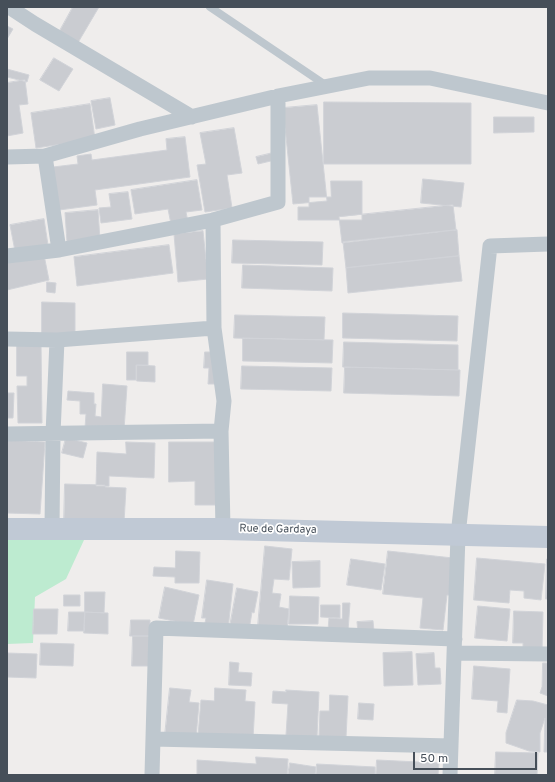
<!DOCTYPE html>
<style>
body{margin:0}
#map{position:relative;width:555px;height:782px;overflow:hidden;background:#efedec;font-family:Overpass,sans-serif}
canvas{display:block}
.frame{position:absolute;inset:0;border:8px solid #464f59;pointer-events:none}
.scale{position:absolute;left:413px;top:752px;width:124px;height:18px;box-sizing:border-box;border:2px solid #464f59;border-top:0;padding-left:5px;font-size:12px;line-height:14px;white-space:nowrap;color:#464f59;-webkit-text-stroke:3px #fff;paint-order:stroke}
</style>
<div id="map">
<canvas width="555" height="782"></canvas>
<div class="frame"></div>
<div class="scale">50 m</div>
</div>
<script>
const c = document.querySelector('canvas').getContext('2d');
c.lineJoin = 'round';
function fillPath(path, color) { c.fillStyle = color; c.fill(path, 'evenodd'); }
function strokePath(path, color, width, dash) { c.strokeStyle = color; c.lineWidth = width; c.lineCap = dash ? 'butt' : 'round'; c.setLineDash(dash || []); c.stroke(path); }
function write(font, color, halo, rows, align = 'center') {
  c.font = font + ' Overpass,sans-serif'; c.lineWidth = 3.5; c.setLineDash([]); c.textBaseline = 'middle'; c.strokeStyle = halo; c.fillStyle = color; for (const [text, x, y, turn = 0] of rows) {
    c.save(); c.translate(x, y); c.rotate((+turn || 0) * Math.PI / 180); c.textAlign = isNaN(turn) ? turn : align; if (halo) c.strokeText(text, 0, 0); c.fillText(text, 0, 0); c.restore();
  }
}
const green = new Path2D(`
 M7,539l77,1 -18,39 -31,18 -2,46 -26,1z`);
const building = new Path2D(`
 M73,7h26l-23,39 -19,-10z
 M7,26l6,3 -6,10z
 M54,58l19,11 -14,22 -19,-11z
 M7,69l22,6 -2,7 -20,-5z
 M25,80l3,24 -9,1 4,28 -16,3v-53z
 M110,98l5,27 -19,4 -5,-28z
 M324,102l147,1v61h-147z
 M90,104l5,35 -59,9 -5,-35z
 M317,105l10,96 -34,3 -10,-96z
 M494,117h40v15l-40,1z
 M234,128l8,45 -15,2 5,33 -27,4 -8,-47 9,-1 -6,-31z
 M185,137l5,40 -95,13 2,15 -38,5 -6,-43 25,-3 -1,-8 14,-2 1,6 75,-10 -1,-11z
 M273,153l2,7 -17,4 -2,-7z
 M423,179l41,4 -3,24 -40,-4z
 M197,180l5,30 -16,2 2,10 -17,2 -3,-15 -33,5 -4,-24z
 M331,181h31v39h-64v-13h11v-10h22z
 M128,192l4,27 -31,4 -2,-15 12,-1 -2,-13z
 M453,205l3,25 -114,13 -3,-26z
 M98,210l2,30 -33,2 -2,-29z
 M44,219l4,26 -33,6 -5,-26z
 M457,230l2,26 -113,12 -3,-26z
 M203,231l5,48 -30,3 -4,-48z
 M233,240l90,2 -1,23 -90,-2z
 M169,245l4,28 -96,13 -3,-29z
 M44,255l5,25 -42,10v-30z
 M459,256l3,25 -114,12 -2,-25z
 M243,265l90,3 -1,23 -90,-3z
 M47,282l9,1 -1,10 -8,-1z
 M42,302l33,1v31h-33z
 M343,313l115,3 -1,25 -114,-3z
 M235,315l90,2 -1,23 -90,-2z
 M243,338l90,2 -1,23 -89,-2z
 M17,342h24l1,81h-24l-1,-37h10v-10h-10z
 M344,342l114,3v25l-115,-3z
 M127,352h21v13h-12v15h-9z
 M205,352h12l-1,32h-8l1,-16h-5z
 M137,365l18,1v16l-18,-1z
 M242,366l90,2 -1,23 -90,-2z
 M345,367l115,3 -1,26 -115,-3z
 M103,384l24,2 -3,44 -39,-2 1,-14h-6v-13l-13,-1 1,-9 26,2v11h2l-1,12 6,1z
 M7,393h7l-1,25h-6z
 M66,438l21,5 -4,15 -21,-5z
 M7,440l38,2 -5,72 -33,-1z
 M126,442l29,1 -1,35 -45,-2v10h-13l1,-34 29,2z
 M169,442h47l1,63h-22v-24l-26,1z
 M65,484l40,1v2l21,1 -2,35 -60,-1z
 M265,546l27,3 -3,31 -15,-1 -2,14 9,1 -2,13 10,2 -2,20 -29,-3z
 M176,551l24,1 -1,31h-24v-6l-22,-1 1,-9 21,1z
 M388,551l65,7 -4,37h-2l-4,35 -23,-2 3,-30 -40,-4z
 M477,558l68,6 -4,36 -17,-2v-7l-14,-1 -1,13 -35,-3z
 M351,559l34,5 -4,26 -34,-5z
 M547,559h1v40h-2z
 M320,561v26l-27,1 -1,-26z
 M207,580l26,4 -5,45 -24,-1 2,-10h-4z
 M165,587l34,8 -6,30 -34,-7z
 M237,588l21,4 -4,21 -2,-1 -3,18 -19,-4z
 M85,592h20l-1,21 -19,-1z
 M64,595h16v11h-16z
 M290,596l29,1 -1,27h-29z
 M343,603h7l-2,28 -20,-1 1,-12 13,1z
 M321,605h19v13l-19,-1z
 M478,606l32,3 -3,32 -32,-3z
 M34,609h24l-1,25h-24z
 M514,611l29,1 -1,40 -19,-1v-8h-10z
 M69,612h16l-1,19h-16z
 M85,612l23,1v21l-24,-1z
 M131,620h19v16h-20z
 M373,621l1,10 -16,1 -1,-10z
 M133,636h17l-1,30h-17z
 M41,643l33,1 -1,22 -33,-1z
 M412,652l1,33 -29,1 -1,-33z
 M7,653l30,1 -1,24 -29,-1z
 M434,653l1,15h5l1,16 -23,1 -2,-31z
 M230,662l9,1 -1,9 14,1 -1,13 -22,-1z
 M543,663h5v33l-8,-3 2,-6z
 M474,666l36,3 -3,44 -10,-1 1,-11 -26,-2z
 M170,688l21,2 -2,12 10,1 -3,35 -31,-3z
 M215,688l31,2 -1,11 10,1 -2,37 -55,-3 3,-36 13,1z
 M286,690l33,2 -2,45 -31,-2 2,-31 -16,-1 1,-12 13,1z
 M330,695l18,1 -2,42 -27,-1 1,-26h9z
 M517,700l16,1 15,4v47h-4l1,-34 -5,15v19l-11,-1 -23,-8v-10z
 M359,703l15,1 -1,16 -15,-1z
 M496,752l42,1 -1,22h-42z
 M256,757l32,2 -1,16h-90v-15l59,4z
 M377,760l62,3 -1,12h-62z
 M290,763l26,4 -1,8h-27z
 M317,764l58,3v8h-59z`);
const lane = new Path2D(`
 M210,7l117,79`);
const street = new Path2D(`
 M9,7l26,17 157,93
 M45,156l14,94
 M7,157l38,-1 95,-27 138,-33 91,-18h61l118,25
 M213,220l1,108 10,73 -3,30 2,98
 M7,256l52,-6 154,-30 65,-18v-106
 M7,339l50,1 157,-12
 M7,434l214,-3
 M52,529l1,-95 4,-94
 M454,653l94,1
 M153,739l298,7
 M152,775l4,-147 299,11
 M450,775l8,-240 32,-289 58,-2`);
const secondary = new Path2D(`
 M7,529h216l325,8`);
const streetNames = [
 ["Rue de Gardaya",278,530,1]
];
fillPath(green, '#bdebd0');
fillPath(building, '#caccd1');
strokePath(building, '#d1d3d8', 1);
strokePath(lane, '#bec7ce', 8);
strokePath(street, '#bec7ce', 15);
strokePath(secondary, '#c0c9d5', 22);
write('11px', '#464f59', '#fff', streetNames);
</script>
